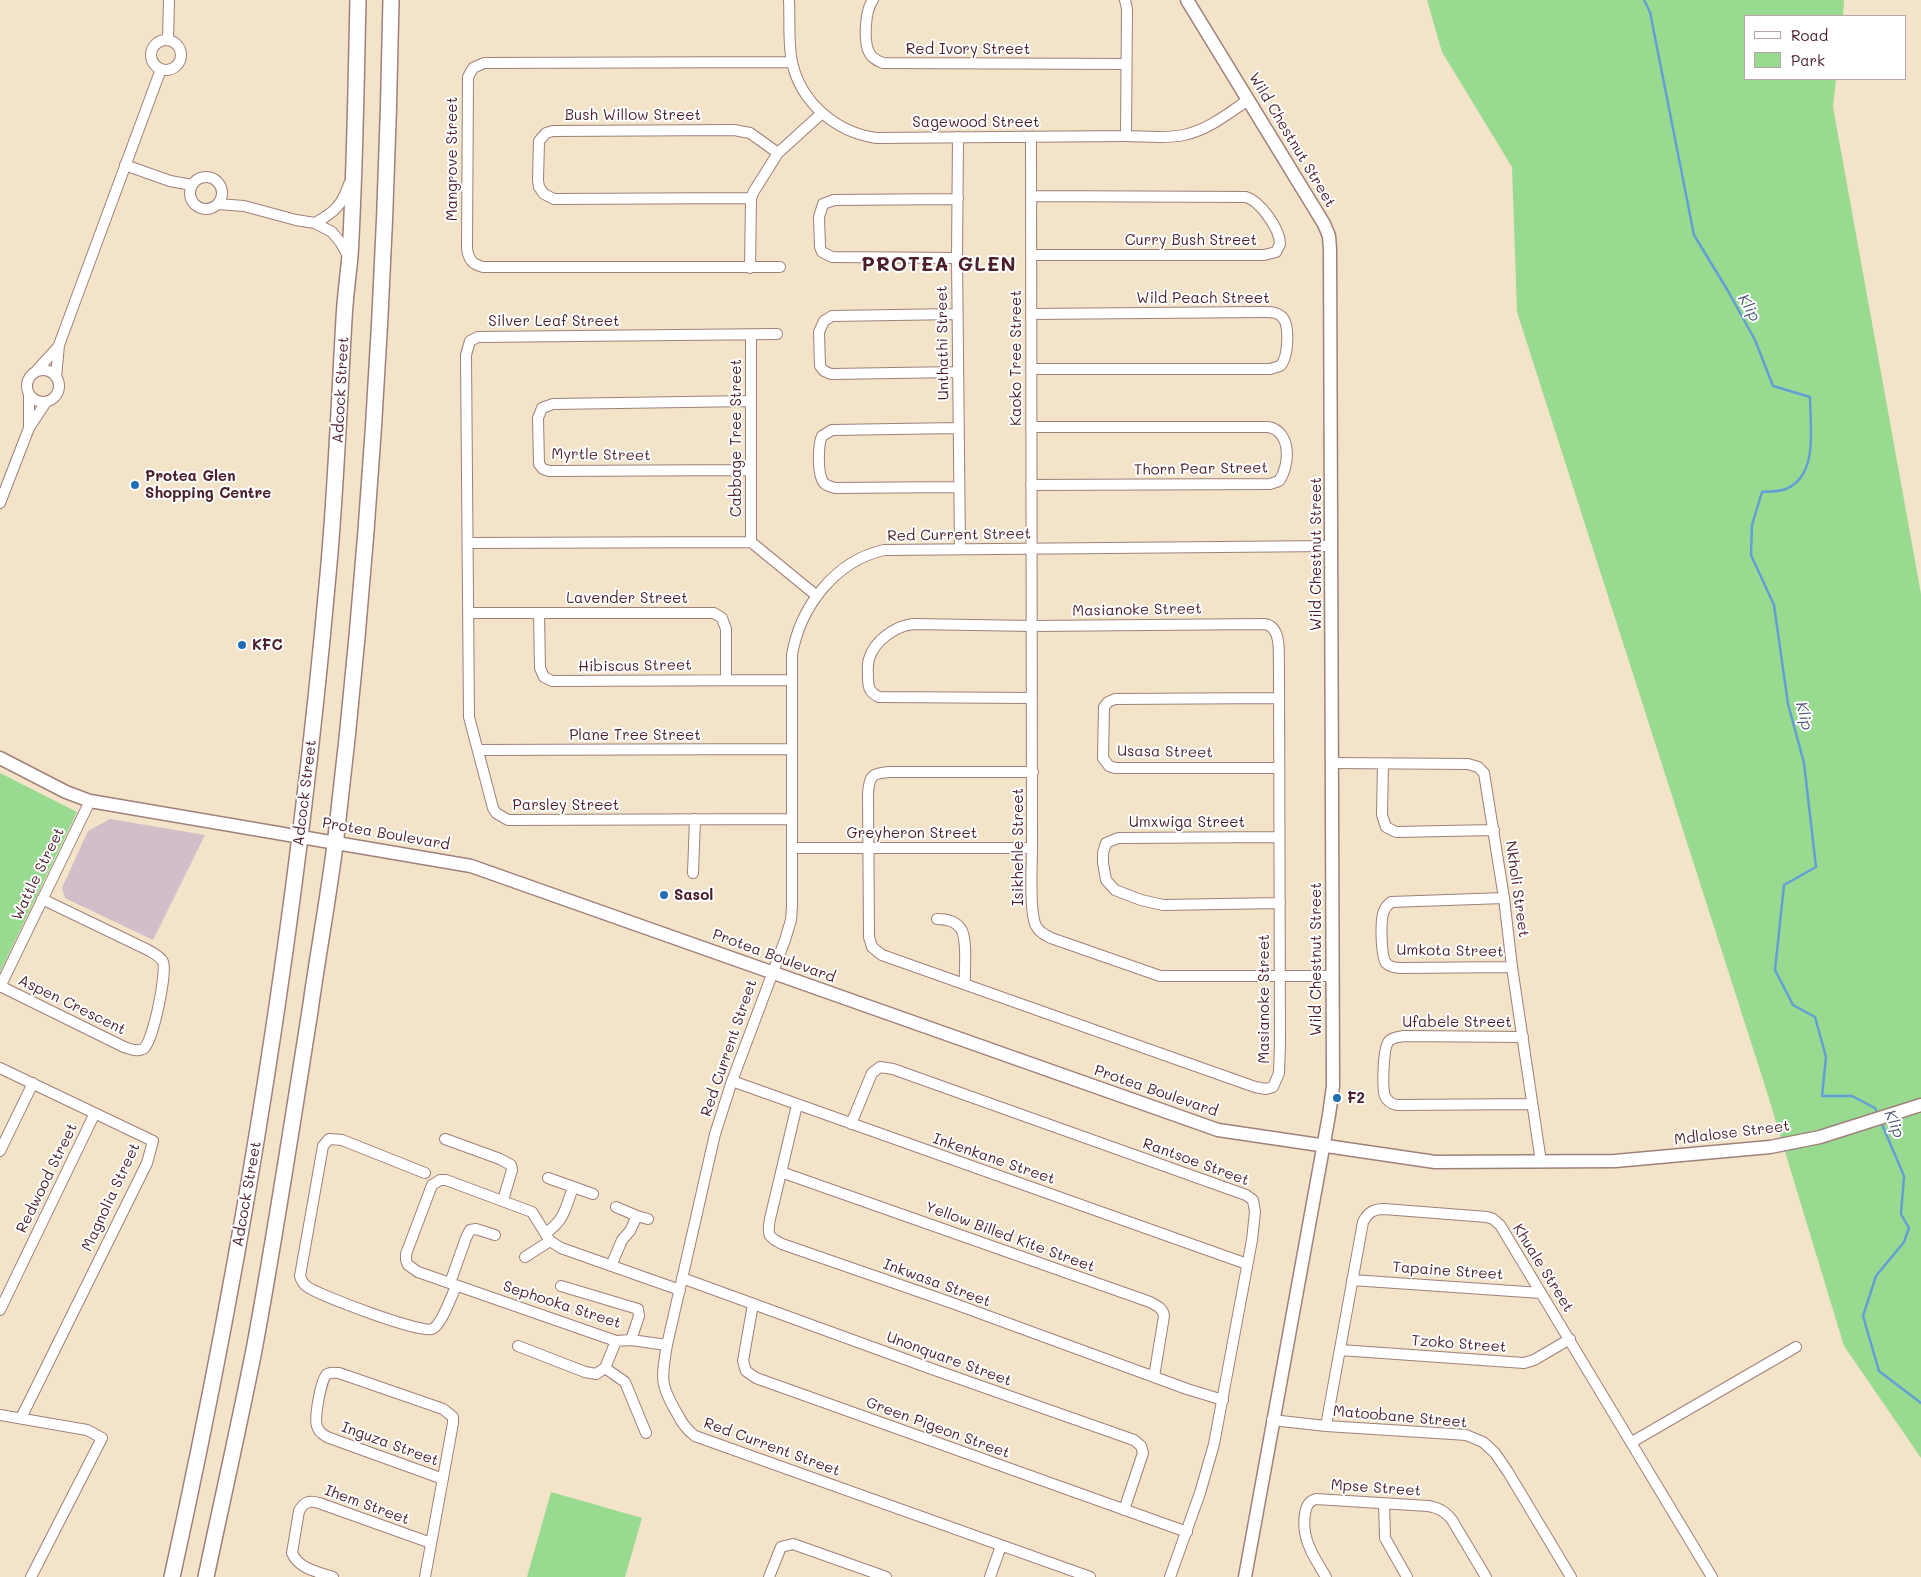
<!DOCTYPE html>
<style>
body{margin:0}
#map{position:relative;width:1921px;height:1577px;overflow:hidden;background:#f3e3c8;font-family:Mali,sans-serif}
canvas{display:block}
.legend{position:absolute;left:1744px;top:15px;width:162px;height:65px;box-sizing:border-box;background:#fff;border:1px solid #b7a5aa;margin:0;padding:6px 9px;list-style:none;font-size:15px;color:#4a1f2b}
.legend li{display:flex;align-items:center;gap:10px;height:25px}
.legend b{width:25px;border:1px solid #b7a5aa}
</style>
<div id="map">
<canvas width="1921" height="1577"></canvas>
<ul class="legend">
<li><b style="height:6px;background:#fff"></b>Road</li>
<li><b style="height:14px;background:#99da91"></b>Park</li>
</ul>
</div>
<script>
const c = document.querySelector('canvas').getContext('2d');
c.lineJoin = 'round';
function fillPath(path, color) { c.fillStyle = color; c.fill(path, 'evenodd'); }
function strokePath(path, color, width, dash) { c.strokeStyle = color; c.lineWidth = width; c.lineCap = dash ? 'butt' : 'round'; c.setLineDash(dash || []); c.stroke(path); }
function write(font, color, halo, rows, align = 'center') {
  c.font = font + ' Mali,sans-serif'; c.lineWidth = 4; c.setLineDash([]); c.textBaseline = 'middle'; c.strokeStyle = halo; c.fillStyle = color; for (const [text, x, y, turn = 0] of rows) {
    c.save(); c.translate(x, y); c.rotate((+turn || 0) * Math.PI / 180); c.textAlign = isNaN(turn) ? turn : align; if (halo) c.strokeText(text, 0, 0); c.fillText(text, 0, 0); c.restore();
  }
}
const industrial = new Path2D(`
 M110,819l95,16 -52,105 -88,-42 -3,-10 26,-57z`);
const green = new Path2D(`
 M1427,0h417l-1,16h-98v63h91l-3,28 88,487v864l-77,-112 -78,-257 -249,-777 -5,-145 -70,-115z
 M0,773l77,39 -77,160z
 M551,1492l91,26 -17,59h-98z`);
const stream = new Path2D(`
 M1644,0l6,12 44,223 34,56 27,49 18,46 37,11c0,29 9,78 -24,92 -7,3 -17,2 -24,3l-10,33 -1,30 23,50 14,99 16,59 12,104 -32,18 -9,85 18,35 22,12 11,40 -4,39h30l23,12 3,7
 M1881,1122l23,54 -3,38 8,14 -5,14 -28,34 -13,40 16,55 42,32`);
const minor = new Path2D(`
 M789,0c1,19 -1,44 3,62 9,41 44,70 84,76l250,-2c19,0 40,3 58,-1 24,-5 45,-22 64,-35
 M873,0c-8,10 -10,43 -3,54 3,5 8,7 13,9l243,1
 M1125,0l2,9 -1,127
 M151 55a15 15 0 1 1 30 0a15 15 0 1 1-30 0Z
 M168,40l1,-40
 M958,137l-1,121 3,291
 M1031,137l1,711c0,17 -3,64 4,78 3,6 9,9 15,12l109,38h173
 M125,165l45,16 22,4
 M190 193a16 16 0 1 1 32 0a16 16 0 1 1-32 0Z
 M751,198l-197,1 -10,-5 -5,-7 -1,-7 1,-39 7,-8 7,-2 181,-1 16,3 28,20
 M218,204l26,2 52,14 19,3 17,9 9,11 8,15
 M315,223c20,-11 27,-18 34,-39
 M1031,255h233l12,-3 4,-8c0,-15 -20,-43 -34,-47l-215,-1
 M957,258l-125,-1 -10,-5 -2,-5 -1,-30 4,-13 11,-4 124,-1
 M780,267h-297c-11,-3 -14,-7 -16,-18l1,-172 5,-9 11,-5 308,-1
 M750,268l1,-70 3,-7 24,-38 44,-40
 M957,314l-125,2 -8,5 -5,11 1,34 4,5 7,3 127,-2
 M777,334l-299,3 -8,4 -4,14 3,362 24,91 3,5 12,7 284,-1
 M1031,369h239l10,-3c8,-7 10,-39 3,-48 -5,-6 -12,-6 -19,-6l-233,2
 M27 386a16 16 0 1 1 32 0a16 16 0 1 1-32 0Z
 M37,370l20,-22
 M56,377l3,-32 102,-276
 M29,395v32
 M750,401l-197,3 -11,4 -4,10 1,46 4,5 6,2 202,-1
 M1031,485l239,-1 9,-3c11,-15 13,-50 -11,-54h-237
 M958,487l-123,1c-4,-1 -8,-2 -11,-5 -7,-8 -6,-38 -2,-47l10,-6 126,-2
 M0,503l29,-75 17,-26
 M751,542v-207
 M468,543l283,-1 66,54
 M468,613h246l8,5 4,11v51
 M539,613l1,55 4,9 8,4 240,-1
 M1032,698l-153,-1c-9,-4 -11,-9 -11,-19 0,-6 -1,-13 1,-19 5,-18 26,-33 44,-35l120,2 231,-2c19,2 14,32 15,45l1,375 -1,29 -6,14 -7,2 -11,-2 -373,-132 -10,-8 -3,-10 -1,-143c1,-18 4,-21 21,-22h144
 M478,750l313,-1
 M1332,763l136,1 10,3 6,6 20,125 8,69 29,195
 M1383,764l-1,51 4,12 10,5 98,-2
 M1278,768h-163l-6,-2 -6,-8 1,-51 4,-5 7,-3 163,-1
 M1279,837l-161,1 -12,5 -3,10v10l3,17 9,10 26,10 22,5 117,-2
 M793,848h239
 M693,873l2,-54
 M1504,898l-113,4c-3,3 -6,5 -7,9 -4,8 -3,45 2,52 4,4 10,5 15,5l111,-1
 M937,919c9,0 19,2 24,10 7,11 3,42 4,55
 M0,986l124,61c6,2 13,5 19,2 10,-5 24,-77 20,-87 -3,-6 -10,-9 -15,-12l-106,-51
 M0,987l90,-186
 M1523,1037l-119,-1c-6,1 -11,1 -15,5 -6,6 -7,47 -4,55 2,5 7,8 12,9l135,-1
 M0,1068l153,73 -6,22 -126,255
 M732,1081l515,183
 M797,1105l-27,114c-3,16 -2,18 12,25l173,60 232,85 36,11
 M851,1124l21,-51 8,-6 13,2 353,126 7,5 2,12 -3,28 -38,204 -14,49 -30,84
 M445,1139l55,20 11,6 1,5 -9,30
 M0,1151l33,-68
 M781,1172l369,130c7,4 13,6 14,14l-10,61
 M425,1173l-83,-33 -13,-1 -6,7 -23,130c1,4 3,7 6,10 12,9 115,48 126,43 9,-3 20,-34 24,-43
 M548,1178l45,16
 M616,1207l21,9 11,3
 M545,1233c19,-11 21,-26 28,-46
 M525,1257l25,-16
 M611,1266l11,-26 8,-9 7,-15
 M682,1278l250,91 202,71 7,6 2,7 -19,57
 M1352,1280l189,13
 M450,1283l16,-45 4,-8 6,-1 19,6
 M561,1286l77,23 1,7 -8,24
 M753,1304l-10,57 3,10 10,7 431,154
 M0,1310l95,-197
 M667,1345l-36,-5 -15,1 -198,-69 -10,-7 -2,-5v-6l26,-69 8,-5h6l86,32 18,29 11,7 119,42
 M518,1346l67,26 11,2 9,-6 11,-27
 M1340,1350l184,13 10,-3 36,-21
 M605,1368l20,14 21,51
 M0,1415l87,15 15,8 -71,139
 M1272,1420l54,6 126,8 14,1 17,7 12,11 13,19 63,105
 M1326,1426l37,-204c5,-10 11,-13 21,-13l103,8 6,2 7,6 212,352
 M1632,1442l164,-95
 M1384,1503l1,35 22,39
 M333,1577c-15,-5 -34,-8 -41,-24l7,-42c5,-9 10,-11 20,-8l112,40
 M425,1577l28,-154v-6l-10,-8 -104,-36c-4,0 -8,-1 -12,1 -6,5 -13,44 -10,52 1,5 5,8 10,11l116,42
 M769,1577l12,-30 12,-3 93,33
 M990,1577l11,-31
 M1090,1577l-395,-141c-8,-6 -13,-13 -17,-21 -18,-30 -17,-36 -11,-70l48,-211 17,-53 53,-141 6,-20 1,-14v-251c8,-48 43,-94 92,-105l448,-4
 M1326,1577c-12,-20 -25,-38 -21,-63 1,-7 3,-13 11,-15l112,7c11,2 17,5 24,14l34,57`);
const tertiary = new Path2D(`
 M1187,0l137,224 5,12 1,13 3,837 -4,29 -84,462
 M0,758l66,34 24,9 381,65 747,264 217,32 180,-1 155,-14 50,-10 101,-32`);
const secondary = new Path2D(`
 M172,1577c73,-331 126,-665 156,-1002 8,-85 11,-171 16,-256 1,-21 4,-42 6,-63 5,-85 6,-171 8,-256
 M206,1577c16,-76 33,-151 48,-227 21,-113 38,-226 56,-339 8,-58 19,-116 26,-174 33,-278 50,-557 55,-837`);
const markers = [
 [135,485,5,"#1f6fb2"],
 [242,645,5,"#1f6fb2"],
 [664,895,5,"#1f6fb2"],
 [1337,1098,5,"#1f6fb2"]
];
const streetNames = [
 ["Red Ivory Street",968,49],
 ["Bush Willow Street",633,115],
 ["Sagewood Street",976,122],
 ["Wild Chestnut Street",1292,140,59],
 ["Mangrove Street",452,159,-90],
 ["Curry Bush Street",1191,240],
 ["Wild Peach Street",1203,298],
 ["Silver Leaf Street",554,321],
 ["Unthathi Street",943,343,-91],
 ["Kaoko Tree Street",1016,358,-90],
 ["Adcock Street",341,390,-87],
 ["Cabbage Tree Street",736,438,-90],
 ["Myrtle Street",601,455,1],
 ["Thorn Pear Street",1201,469,-1],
 ["Red Current Street",959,535,-1],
 ["Wild Chestnut Street",1316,554,-90],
 ["Lavender Street",627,598],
 ["Masianoke Street",1137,610,-1],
 ["Hibiscus Street",635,666,-1],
 ["Plane Tree Street",635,735],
 ["Usasa Street",1165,752,1],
 ["Adcock Street",305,793,-83],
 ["Parsley Street",566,805],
 ["Umxwiga Street",1187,822],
 ["Greyheron Street",912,833],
 ["Protea Boulevard",386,834,10],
 ["Isikhehle Street",1018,847,-90],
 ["Wattle Street",38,874,-64],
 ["Nkholi Street",1517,889,82],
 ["Umkota Street",1450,951,1],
 ["Protea Boulevard",774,956,20],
 ["Wild Chestnut Street",1316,959,-90],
 ["Masianoke Street",1264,999,-90],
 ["Aspen Crescent",72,1005,26],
 ["Ufabele Street",1457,1022],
 ["Red Current Street",729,1048,-71],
 ["Protea Boulevard",1156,1091,19],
 ["Mdlalose Street",1732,1133,-7],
 ["Inkenkane Street",994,1159,19],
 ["Rantsoe Street",1196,1162,20],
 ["Redwood Street",47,1178,-64],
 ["Adcock Street",247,1194,-80],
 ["Magnolia Street",111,1197,-65],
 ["Yellow Billed Kite Street",1010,1237,20],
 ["Khuale Street",1543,1268,58],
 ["Tapaine Street",1448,1271,4],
 ["Inkwasa Street",937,1283,20],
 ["Sephooka Street",562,1305,18],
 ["Tzoko Street",1459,1344,4],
 ["Unonquare Street",949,1359,20],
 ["Matoobane Street",1400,1417,5],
 ["Green Pigeon Street",938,1428,20],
 ["Inguza Street",390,1444,20],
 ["Red Current Street",772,1447,20],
 ["Mpse Street",1376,1488,4],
 ["Ihem Street",367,1505,20]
];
const poiNames = [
 ["Protea Glen",145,476],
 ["Shopping Centre",145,493],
 ["KFC",252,645],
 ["Sasol",674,895],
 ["F2",1347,1098]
];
const waterNames = [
 ["Klip",1749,308,60],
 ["Klip",1804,716,76],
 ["Klip",1894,1124,67]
];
const districtNames = [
 ["PROTEA GLEN",939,265]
];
fillPath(industrial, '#d2bdc8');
fillPath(green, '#99da91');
strokePath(stream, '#639fd4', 2.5);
strokePath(minor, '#9e817a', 12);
strokePath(tertiary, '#9e817a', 15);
strokePath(secondary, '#9e817a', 18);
strokePath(minor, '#fff', 10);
strokePath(tertiary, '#fff', 12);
strokePath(secondary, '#fff', 15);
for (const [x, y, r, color] of markers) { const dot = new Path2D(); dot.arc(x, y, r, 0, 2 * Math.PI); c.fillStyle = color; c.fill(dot); strokePath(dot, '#fff', 2); }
write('15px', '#4a1f2b', '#fff', streetNames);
write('bold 15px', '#4a1f2b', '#fff', poiNames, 'left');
write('italic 16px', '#555977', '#fff', waterNames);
c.letterSpacing = '1px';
write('bold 20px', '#4a1f2b', '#fff', districtNames);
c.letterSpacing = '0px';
</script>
